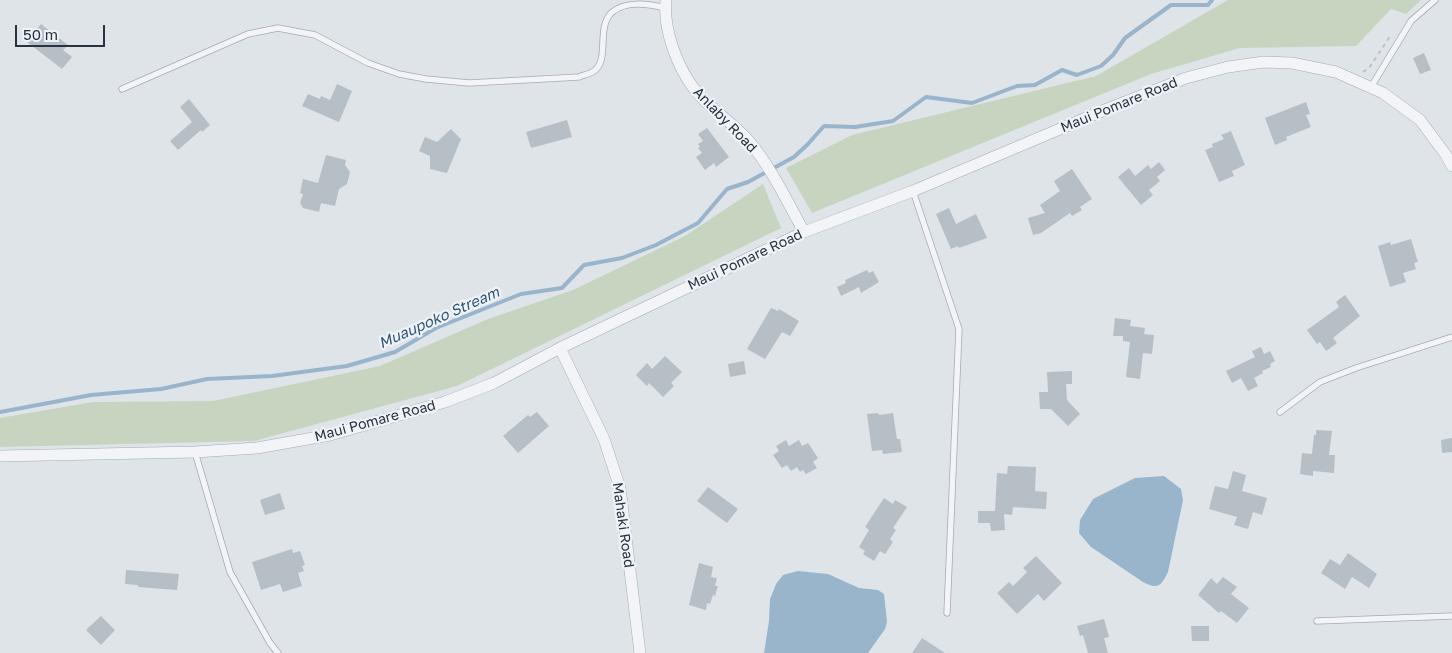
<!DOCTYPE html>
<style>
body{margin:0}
#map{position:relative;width:1452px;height:653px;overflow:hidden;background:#dfe4e9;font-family:"Golos Text",sans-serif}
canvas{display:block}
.scale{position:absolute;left:15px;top:25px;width:90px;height:22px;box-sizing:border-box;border:2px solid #273341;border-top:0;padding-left:6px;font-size:15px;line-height:18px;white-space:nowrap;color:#273341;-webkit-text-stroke:4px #eff3f7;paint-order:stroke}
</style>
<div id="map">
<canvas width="1452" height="653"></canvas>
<div class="scale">50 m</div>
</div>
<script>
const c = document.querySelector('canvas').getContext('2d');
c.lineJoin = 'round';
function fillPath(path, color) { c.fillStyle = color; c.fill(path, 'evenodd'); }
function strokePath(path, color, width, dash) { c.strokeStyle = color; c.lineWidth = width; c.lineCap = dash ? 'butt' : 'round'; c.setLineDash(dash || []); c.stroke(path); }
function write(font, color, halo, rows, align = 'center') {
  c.font = font + ' "Golos Text",sans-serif'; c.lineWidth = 4.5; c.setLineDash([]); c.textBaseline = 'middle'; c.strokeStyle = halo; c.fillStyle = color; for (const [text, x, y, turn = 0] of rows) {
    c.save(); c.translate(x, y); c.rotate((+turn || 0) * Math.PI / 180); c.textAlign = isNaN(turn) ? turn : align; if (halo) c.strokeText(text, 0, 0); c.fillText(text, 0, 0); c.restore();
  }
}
const green = new Path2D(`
 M1228,0h193l-15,14 -15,-5 -35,37 -116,2 -89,26 -339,139 -26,-45 66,-33 244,-59z
 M763,184l18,44 -324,158 -203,55 -254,6v-29l93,-16 120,-1 167,-35 108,-47 85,-29 112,-54z`);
const water = new Path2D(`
 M1164,476l17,13 2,11 -15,72c-7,14 -10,18 -25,10l-52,-35 -12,-14 1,-13 13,-21 42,-21z
 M798,571l30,3 31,14 19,2 6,4 3,28 -2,7 -17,24h-104l5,-32 1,-22 6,-15 7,-9z`);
const stream = new Path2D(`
 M0,412l91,-17 70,-6 46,-10 65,-3 75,-10 48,-14 41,-24 85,-34 41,-6 22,-23 38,-7 34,-13 42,-22 29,-34 21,-7 46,-25 14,-13 16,-18 31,1 38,-6 33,-24 46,6 45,-17 18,-1 27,-15 15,5 24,-9 12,-11 12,-17 46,-33h37l4,-5`);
const building = new Path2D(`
 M41,24l27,21 -5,5 9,7 -10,12 -35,-27z
 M1424,53l7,17 -11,4 -7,-16z
 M337,84l15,7 -13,31 -37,-16 6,-12 12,5 1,-3 9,4z
 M189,99l21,26 -8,7 -1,-2 -23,20 -8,-9 22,-19 -12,-15z
 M1306,102l4,12 -4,1 5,12 -25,10 1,3 -12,5 -10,-27z
 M567,120l5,17 -41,11 -5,-16z
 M707,128l22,29 -13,10 -2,-4 -9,7 -9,-13 6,-4 -4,-5 2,-1 -2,-3 5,-3 -5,-7z
 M451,129l10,10 -14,34 -17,-4v-13l-11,-5 6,-14 12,5z
 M1231,131l14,34 -13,6 2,5 -15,6 -14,-32 8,-3 -1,-3 12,-5 -3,-4z
 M326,155l20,5 -1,5 5,7 -3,12 -8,5 -4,17 -14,-3 -2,9 -16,-4 -3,-5 3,-9 -3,-1 3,-14 15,4z
 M1159,162l6,8 -8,7 3,4 -11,9 4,5 -12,10 -23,-28 11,-9 6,8 13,-11 3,4z
 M1072,169l20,30 -12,8 2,3 -10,6 -2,-3 -29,20 -8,2 -5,-17 17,-5 -5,-8 20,-14 -6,-10z
 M949,208l7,16 20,-10 11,24 -28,10 -1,-2 -7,3 -15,-35z
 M1411,239l7,23 -4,1 2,6 -13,4 3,9 -16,5 -12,-41 12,-4 1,3z
 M867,270l2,3 4,-2 6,11 -18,11 -2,-6 -18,9 -4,-9 9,-4 -1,-3z
 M1345,295l15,21 -27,22 4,5 -11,8 -6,-9 -3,2 -10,-14 32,-23 -3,-5z
 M771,308l7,3 1,-2 20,12 -9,15 -8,-4 -17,27 -18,-10z
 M1115,318l16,2 -1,6 15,2 -1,6 10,1 -2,19 -9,-1 -3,26 -14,-2 4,-35 -7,-1v-5h-10z
 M1261,347l3,7 6,-3 5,10 -5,3 1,3 -9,4 1,2 -9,5 4,8 -10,5 -7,-13 -9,5 -6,-12 29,-14 -3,-6z
 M665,356l17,16 -11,11 3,3 -11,11 -14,-14 -2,3 -11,-11 11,-12 5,6z
 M744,361l2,13 -16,3 -2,-13z
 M1072,371v13h-6l1,16 13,14 -12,12 -17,-17h-11l-1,-17h9l-1,-20z
 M537,412l12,14 -31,27 -15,-17 25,-21 2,2z
 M878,413l1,2 14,-2 4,26h3l2,13 -19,2 -1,-4 -10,1 -5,-37z
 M1316,430l16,1 -3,24h6l-1,18 -21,-2v5l-13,-2 2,-21 10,1 2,-19h2z
 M1452,438v14l-10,1 -1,-13z
 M786,440l3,6 10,-6 3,6 6,-3 10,15 -5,4 4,6 -11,6 -3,-4 -3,2 -3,-5 -6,4 -4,-6 -5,3 -9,-13 6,-4 -3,-5z
 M1008,466l28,1 -1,24 12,1 -1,17 -33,-2 -1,8 -8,-1 1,16 -14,1 -1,-8h-12v-12h17l2,-38 10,1z
 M1233,471l13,4 -4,16 25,7 -5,17 -9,-3 -5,17 -14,-4 3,-8 -28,-8 6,-23 13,3z
 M708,487l30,22 -11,14 -30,-22z
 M280,493l5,16 -20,6 -5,-15z
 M884,498l9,6 2,-4 12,7 -14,21 3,2 -6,9 3,3 -8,12 -5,-3 -6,10 -11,-7 2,-3 -6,-4 10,-17 -4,-3z
 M292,549l1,4 7,-2 5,14 -3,1 2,5 -6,2 4,13 -19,6 -3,-8 -19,6 -9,-28z
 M1348,553l29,21 -8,14 -17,-11 -7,12 -24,-16 9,-14 10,6z
 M1036,556l26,27 -18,18 -6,-7 -21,20 -20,-21 12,-11 4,4 14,-14 -4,-4z
 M699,563l14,4 -2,10 6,1 -2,8h3l-3,10 -2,-1 -3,9 -3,-1 -1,7 -17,-5z
 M126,570l53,4 -2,16 -39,-3v-2l-13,-1z
 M1223,577l14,10 -6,7 18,14 -12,15 -16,-12 -2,2 -21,-18 13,-17 6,6z
 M101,616l14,14 -14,15 -15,-15z
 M1104,619l5,18 -5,1 4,15h-20l-5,-18 -3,1 -3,-10z
 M1191,626h18v15h-17z
 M922,638l23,15h-33z`);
const path = new Path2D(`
 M1363,72l6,-4 22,-33`);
const service = new Path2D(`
 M1371,87l40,-66 24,-21
 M122,89l126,-55 30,-6 37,7 53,28 31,11 27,5 43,4 110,-6c4,-2 11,-3 15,-6 16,-12 2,-41 17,-58 15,-13 37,-9 55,-5
 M913,191l46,138 -12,284
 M1280,412l40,-30 36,-14 96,-31
 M195,452l35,120 40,71 8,10
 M1317,621l135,-5`);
const minor = new Path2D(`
 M666,0c-3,29 11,67 29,90 15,19 37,32 53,50 23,27 39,61 56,92
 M560,348l44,91 16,49 20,165
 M0,456l195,-4 62,-4 73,-13 115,-33 49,-19 66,-35 244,-116 109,-41 199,-84 74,-29 42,-11 36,-5 28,1 44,9 47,21 37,27 26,35 6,11`);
const streetNames = [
 ["Maui Pomare Road",1119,105,-22],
 ["Anlaby Road",725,120,46],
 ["Maui Pomare Road",745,260,-25],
 ["Maui Pomare Road",375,421,-15],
 ["Mahaki Road",623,525,82]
];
const waterNames = [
 ["Muaupoko Stream",439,318,-24]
];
fillPath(green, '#c7d4c0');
fillPath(water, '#98b5cc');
strokePath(stream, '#98b5cc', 4);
fillPath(building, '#b6bec6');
strokePath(service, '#a4abb3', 7);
strokePath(minor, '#a4abb3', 12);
strokePath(path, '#bdc2c8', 2, [4, 4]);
strokePath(service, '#f2f4f7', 5.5);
strokePath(minor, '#f2f4f7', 11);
write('14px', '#273341', '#eff3f7', streetNames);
write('italic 15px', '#2f5678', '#eff3f7', waterNames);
</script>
